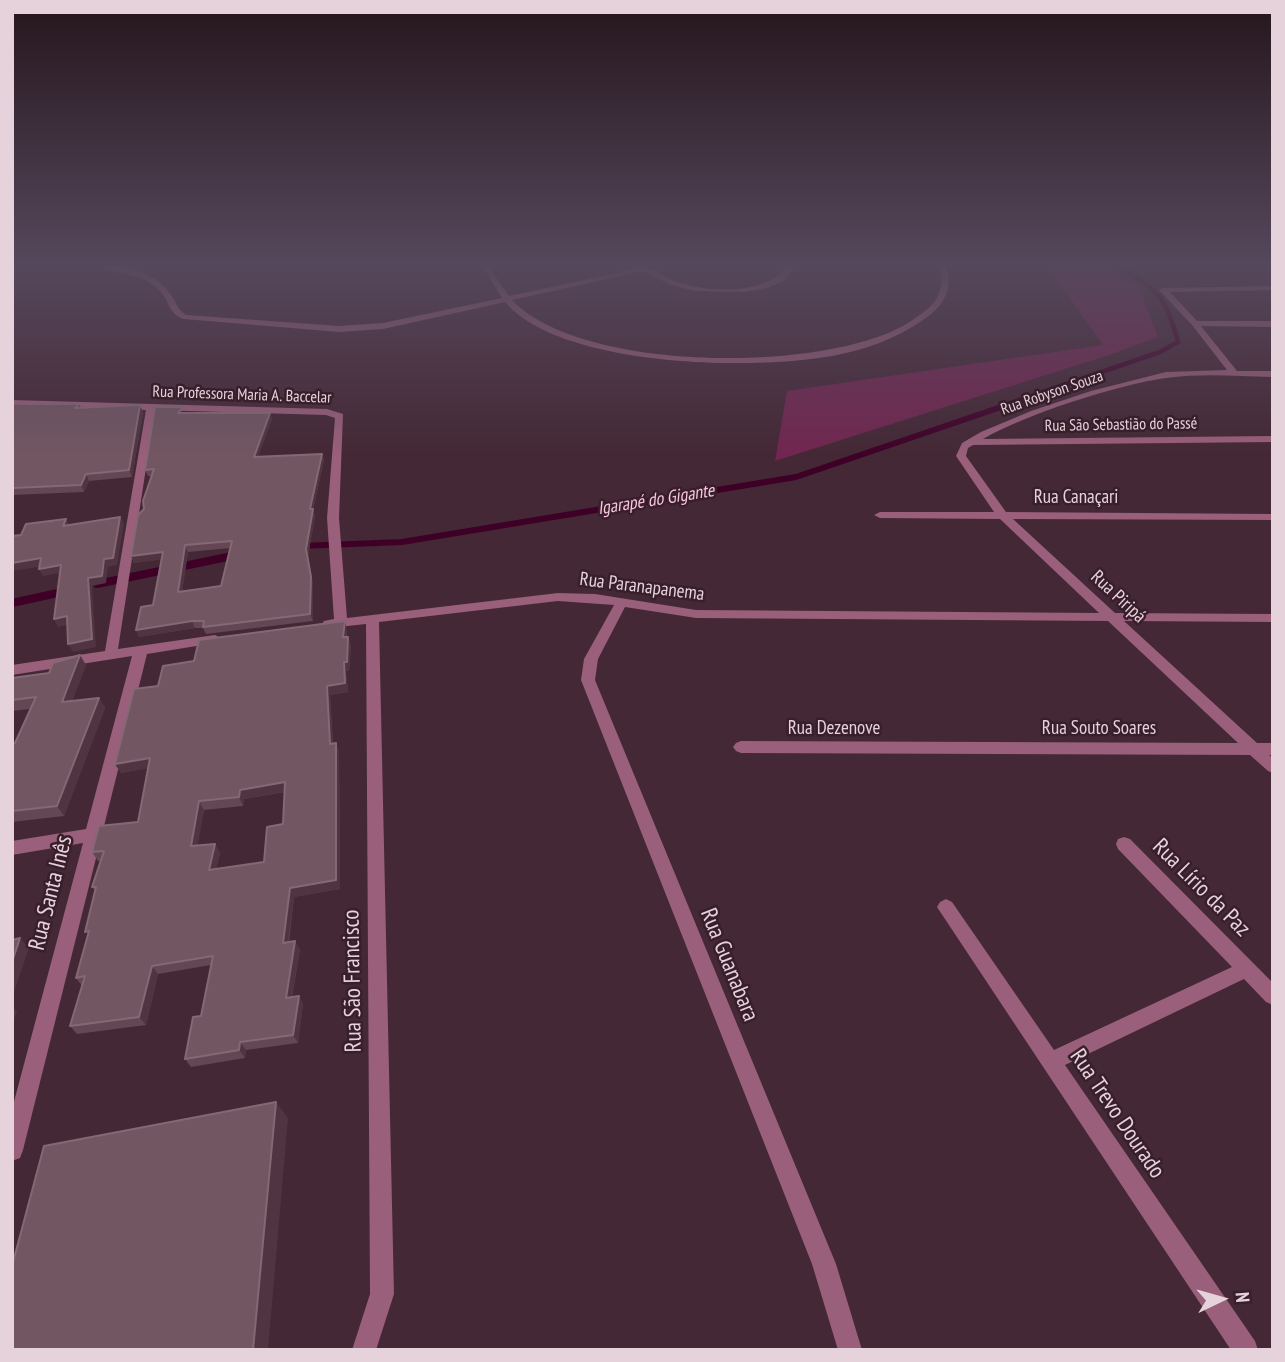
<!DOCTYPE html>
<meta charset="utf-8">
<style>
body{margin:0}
#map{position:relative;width:1285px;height:1362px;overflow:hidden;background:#442835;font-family:"PT Sans Narrow",sans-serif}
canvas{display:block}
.frame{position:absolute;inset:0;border:14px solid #e5d2da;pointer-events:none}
.north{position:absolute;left:1187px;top:1264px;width:70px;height:70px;-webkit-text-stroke:5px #391e2b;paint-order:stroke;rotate:85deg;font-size:19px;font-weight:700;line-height:28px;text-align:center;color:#e5d2da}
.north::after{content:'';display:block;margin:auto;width:24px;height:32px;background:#e5d2da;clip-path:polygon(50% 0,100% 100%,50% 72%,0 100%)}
</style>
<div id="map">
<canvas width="1285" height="1362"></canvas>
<div class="frame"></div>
<div class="north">N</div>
</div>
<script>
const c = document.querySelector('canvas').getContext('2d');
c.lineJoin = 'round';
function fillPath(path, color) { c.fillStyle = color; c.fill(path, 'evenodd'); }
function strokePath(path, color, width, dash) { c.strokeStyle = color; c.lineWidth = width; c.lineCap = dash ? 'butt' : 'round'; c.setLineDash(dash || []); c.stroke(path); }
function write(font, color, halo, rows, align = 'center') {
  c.font = font + ' "PT Sans Narrow",sans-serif'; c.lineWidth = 5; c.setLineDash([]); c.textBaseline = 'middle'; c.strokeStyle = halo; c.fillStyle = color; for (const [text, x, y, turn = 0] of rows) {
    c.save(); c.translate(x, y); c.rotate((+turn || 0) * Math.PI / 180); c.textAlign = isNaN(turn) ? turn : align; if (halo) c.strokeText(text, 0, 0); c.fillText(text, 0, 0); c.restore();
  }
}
const green = new Path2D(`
 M1047,266h55l36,19 20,52 -46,17 -337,107 12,-70 316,-46z`);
const streamFar2 = new Path2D(`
 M1037,394l123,-42 18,-10c-11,-43 -21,-55 -60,-76`);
const streamFar1 = new Path2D(`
 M300,546l102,-4 394,-65 246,-84
 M228,557l11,-2`);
const stream = new Path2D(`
 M97,584l140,-29
 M12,603l55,-12`);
const minor = new Path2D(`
 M101,266c24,-2 53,6 68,26 7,8 7,17 17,23l153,11 44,-3 119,-25 -20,-32h6l21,30 131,-28 -1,-2c12,0 23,10 35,15 35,12 89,15 115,-15h7l-11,14 -17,8 -24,4 -48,-1 -25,-6 -27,-14 -132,29c68,73 319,74 399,21 23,-15 35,-26 29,-55h6c9,25 -5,43 -26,56 -25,17 -54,27 -83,33 -80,16 -276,13 -332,-53l-122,27 -44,3 -155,-13c-16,-5 -14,-18 -25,-29 -17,-17 -39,-15 -58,-24z
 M1273,286v4l-103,2 27,29h76v6l-72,-1 36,45h36v6c-36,-1 -72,-4 -107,1 -49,7 -140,36 -183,61l290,-3v6l-300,3 -5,3 -2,8 40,56 267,2v6l-260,-1 102,94 158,1v8l-149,-1 133,122h16v12h-4l4,3v15l-5,-2 -18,-16 -509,-2 -5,-2 -3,-4 3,-4 5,-2 497,2 -130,-122 -412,-3 -71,-11 -27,52 -3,21 241,584 26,86h-24l-26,-86 -231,-584 3,-21 30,-54 -56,-4 -179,21 15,672 -18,56h-24l18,-56 -4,-670 -37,4 -7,-4 2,-3 10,-2 -7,-101 8,-100 -9,-3 -171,-5 -37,239 97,-14 7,4 -7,4 -68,11 -124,496 -3,8 -8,3v-52l71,-266 -71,12v-14l74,-12 46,-173 -120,19v-10l93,-14 41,-241 -134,-4v-6l315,9 16,5 -4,104 8,100 211,-25 37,1 101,16 403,3 -99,-94 -120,-1 -6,-3 6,-3h114l-38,-56 6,-13 19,-11 50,-21 60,-20 75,-19 61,-2 -35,-45 -33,-35 4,-2z
 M1124,837l6,2 143,144v22l-7,-3 -22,-23 -179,86 190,276 3,9h-27l-294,-443 3,-5 6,-3 6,3 102,148 178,-83 -114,-118 -2,-5 2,-5z`);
const wall = new Path2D(`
 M12,404h67l2,4 59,-3 3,8 -11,64 -43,4 -5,11 -72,3z
 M185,413l87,6 -14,37 64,-2 2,6 -11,50 2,6 -7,40 5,28v37l-107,13 -3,-6h-8l-56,9 -3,-7 17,-25 9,-46 -28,4 -3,-7 20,-80h-3l-3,-6zM231,548l-10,38 -39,6 6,-40z
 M347,630v7h1l3,9 -2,25h-3l2,21 -18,3 3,49 3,-1 3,9 1,137 -46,8 -5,45 6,-1 5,9 -8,47 11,7 -5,39 -52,7 -1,8 -54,9 -6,-8 16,-43 10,-51 -53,9 -12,51 -69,9 -7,-8 12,-40 -6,-8 12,-42 7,-45 -3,-4 9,-26h-3l-6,-9 46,-30 10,-54 -27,5 -6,-9 43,-78 36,-25zM285,792l-2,32 -19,38 -48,7 4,-16 -5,-9 -18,2 7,-36 39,-4 1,-7z
 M86,665l-14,36 27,-3 6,10 -41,108 -52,6v-78l3,-1 15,-34 -18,2v-33l37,-5z`);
const shadedWall = new Path2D(`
 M140,405l3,8 -11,64 -3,-7z
 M270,413l2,6 -16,44 -2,-6z
 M322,454l2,6 -11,50 2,6 -7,40 5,28v37l-3,-7 -4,-65 4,-40z
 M86,474l3,7 -5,11 -3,-7z
 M120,517l4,7 -7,41 -9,2 -2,16 -14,3 4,61 -23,5 -5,-8 20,-66z
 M66,519l4,7h-7z
 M185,545l3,7 -7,47 -3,-7z
 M163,552l3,7 -32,4 -3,-7z
 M41,558l4,8 -33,5v-8z
 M61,565l4,7 -22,4 -4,-7z
 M67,616l4,8 -13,3 -4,-8z
 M192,621l3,7 -56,9 -3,-7z
 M345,621l2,9 -1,16 -3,-9z
 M348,637l3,9 -2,25h-3l2,21 -18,3 3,58 -3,-9 -3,-58z
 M80,655l6,10 -18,47 -6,-10z
 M99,698l6,10 -41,108 -7,-10z
 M336,743l3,9 1,137 -46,8 -7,54 -4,-8 7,-55z
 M150,758l5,9 -34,6 -6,-9z
 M285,782l4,9 -45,8 -1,7 -4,-9 1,-7z
 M199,801l5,9 -8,45 -5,-9z
 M215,844l5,9 -6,26 -5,-9z
 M20,938l9,10 -17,50v-36z
 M295,941l5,9 -10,56 -4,-8z
 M152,966l6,8 -12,51 -7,-8z
 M299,996l4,8 -5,39 -5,-8z
 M12,1007l5,4 -5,15z
 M240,1042l6,8 -1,8 -6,-8z
 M276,1102l12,16 -20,232h-15z`);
const building = new Path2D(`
 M12,404h67l-4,4 65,-3 -11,65 -43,4 -5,11 -69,3z
 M155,407h28l-5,6h92l-16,44 68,-3 -12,55h3l-7,40 5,28 -1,37 -107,13 1,-6h-12l-56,9 5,-23 12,-2 10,-53 -32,4 7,-41 6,-6 -1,-8 11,-32 -9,1zM232,541l-11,45 -43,6 7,-47z
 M120,517l-7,41 -9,1 -2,17 -14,2 4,61 -24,5 -1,-28 -13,3 7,-54 -22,4 2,-11 -29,5v-27l9,-1 5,-11 40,-5 -3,7z
 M345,621l-2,16h5l-1,25h-3l1,21 -18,3 3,58 6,-1v137l-46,8 -7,55 12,-2 -9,57 13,-2 -6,39 -53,7 -1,8 -54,9 8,-42 8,-1 12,-60 -61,10 -13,51 -69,9 15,-50 -9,2 13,-47 -4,1 11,-45h-4l12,-36 -12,1 4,-15 3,-11 39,-4 12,-64 -35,6 19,-75 24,-3 5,-20 31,-5 5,-21zM285,782l-2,42 -16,3 -3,35 -55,8 6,-26 -24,2 8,-45 40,-4 1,-7z
 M80,655l-18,47 37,-4 -42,108 -45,5v-67l3,-1 21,-46 -24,3v-22l37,-5 4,-10z
 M20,938l-8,24v-22z
 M276,1102l-23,248h-241v-84l32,-120z`);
const farStreetnames = [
 ["Rua Robyson Souza",1052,393,-19],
 ["Rua Professora Maria A. Baccelar",242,395,2],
 ["Rua São Sebastião do Passé",1121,425,-1]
];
const farWaternames = [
 ["Igarapé do Gigante",656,500,-9]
];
const streetNames = [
 ["Rua Canaçari",1076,498],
 ["Rua Paranapanema",642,587,7],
 ["Rua Piripá",1118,597,43],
 ["Rua Dezenove",834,729],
 ["Rua Souto Soares",1099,729]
];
const nearStreetnames = [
 ["Rua Lírio da Paz",1201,888,45],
 ["Rua Santa Inês",51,893,-76],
 ["Rua Guanabara",729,965,68],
 ["Rua São Francisco",353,981,-91],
 ["Rua Trevo Dourado",1117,1114,56]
];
fillPath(green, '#712650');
strokePath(streamFar2, '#3f0027', 4.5);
strokePath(streamFar1, '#3f0027', 6);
strokePath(stream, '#3f0027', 8);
fillPath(minor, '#995f7b');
fillPath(wall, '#644654');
fillPath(shadedWall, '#513442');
fillPath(building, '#725662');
strokePath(building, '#846975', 2);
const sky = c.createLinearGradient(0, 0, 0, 456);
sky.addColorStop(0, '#25161d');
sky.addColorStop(0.58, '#56485c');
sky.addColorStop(1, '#56485c00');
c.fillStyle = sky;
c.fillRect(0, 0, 1285, 456);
write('16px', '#e5d2da', '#391e2b', farStreetnames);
write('italic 18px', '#f9c7de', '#391e2b', farWaternames);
write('19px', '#e5d2da', '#391e2b', streetNames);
write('23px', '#e5d2da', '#391e2b', nearStreetnames);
</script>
